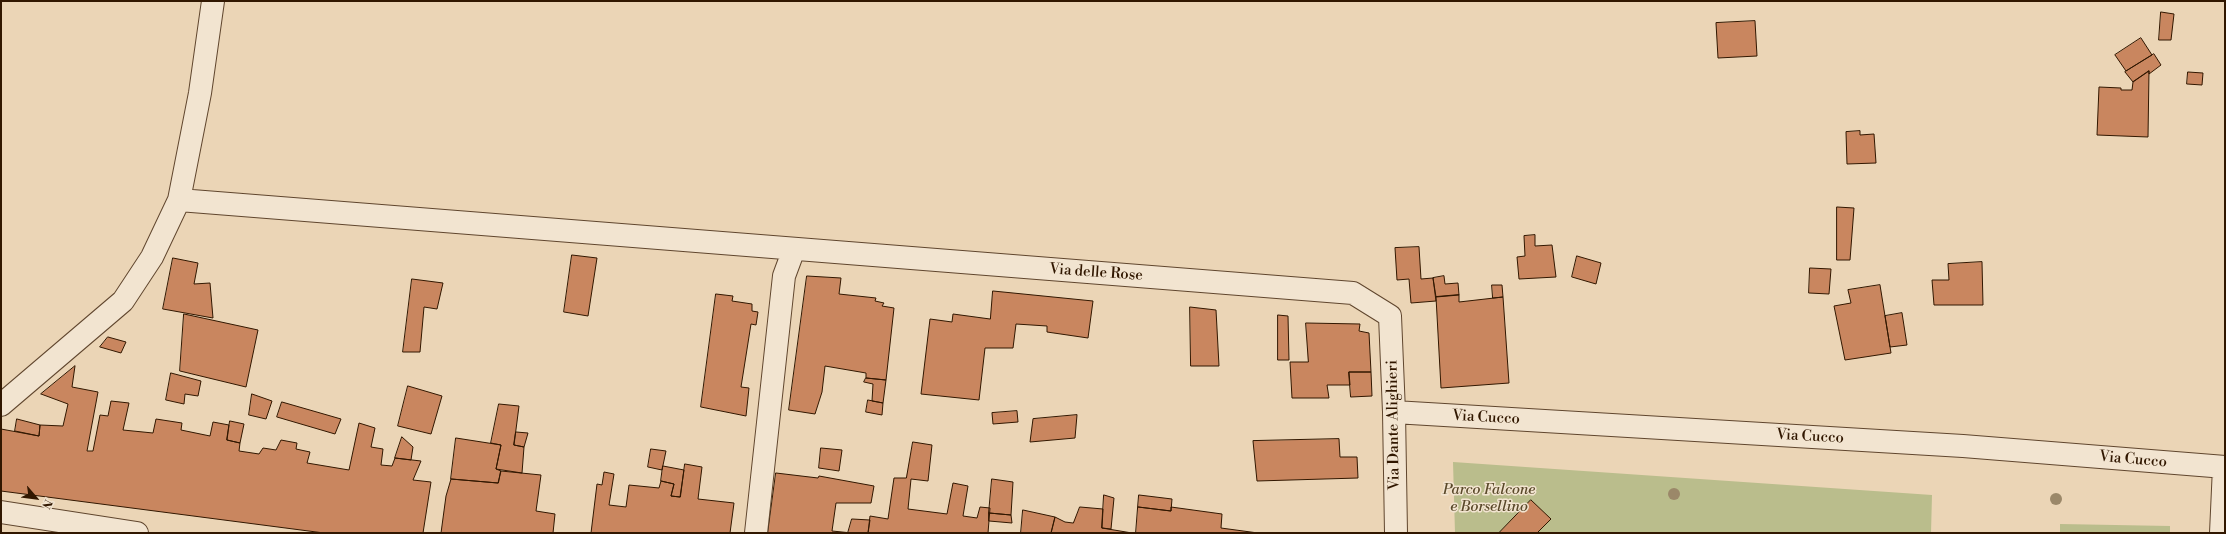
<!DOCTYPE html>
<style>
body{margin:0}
#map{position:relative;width:2226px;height:534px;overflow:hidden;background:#ebd5b6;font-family:"Libre Bodoni",serif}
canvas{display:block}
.frame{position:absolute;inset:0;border:2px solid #311700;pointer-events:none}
.north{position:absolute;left:16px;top:478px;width:40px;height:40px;-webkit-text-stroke:3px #f2e4d0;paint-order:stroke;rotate:118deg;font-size:11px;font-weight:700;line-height:16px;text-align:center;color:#311700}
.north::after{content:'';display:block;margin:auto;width:14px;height:18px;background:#311700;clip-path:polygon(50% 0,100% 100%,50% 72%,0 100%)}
</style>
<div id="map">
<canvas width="2226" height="534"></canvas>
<div class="frame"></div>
<div class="north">N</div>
</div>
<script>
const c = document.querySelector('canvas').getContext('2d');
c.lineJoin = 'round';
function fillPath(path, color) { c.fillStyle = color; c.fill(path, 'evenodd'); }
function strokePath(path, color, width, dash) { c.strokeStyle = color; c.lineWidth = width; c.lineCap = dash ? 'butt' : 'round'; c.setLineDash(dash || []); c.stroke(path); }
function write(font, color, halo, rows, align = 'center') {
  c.font = font + ' "Libre Bodoni",serif'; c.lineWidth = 3; c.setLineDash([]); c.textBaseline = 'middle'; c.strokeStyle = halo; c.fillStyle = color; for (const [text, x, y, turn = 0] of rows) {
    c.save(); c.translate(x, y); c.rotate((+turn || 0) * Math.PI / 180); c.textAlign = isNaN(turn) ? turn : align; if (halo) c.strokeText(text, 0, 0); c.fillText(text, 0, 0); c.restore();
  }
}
const green = new Path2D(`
 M1453,462l479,33 -1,38h-476z
 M2060,524l110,2v7h-110z`);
const building = new Path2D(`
 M2161,12l13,2 -3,26h-12z
 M1755,21l2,35 -39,2 -2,-35z
 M2141,38l11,17 -26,16 -11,-16z
 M2154,54l7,11 -12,9v-3l-16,11 -8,-10z
 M2149,71l-1,66 -51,-2 2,-48 22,1v2h11l1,-8z
 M2188,72l15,1 -1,12 -15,-1z
 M1860,131v4l14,-1 2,29 -29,1 -1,-32z
 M1837,207l17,1 -4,52h-13z
 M1535,235v11l17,-1 4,32 -37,2 -2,-22 8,-1 -1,-20z
 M1419,247l2,32 12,-1 3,23 -25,2 -2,-24 -12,1 -2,-32z
 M572,255l25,3 -9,58 -24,-4z
 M1577,256l24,7 -5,21 -24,-7z
 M173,258l25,5 -4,21 16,-1 3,35 -50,-9z
 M1982,262l1,43h-49l-2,-25h17l-1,-16z
 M1810,268l21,1 -2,25 -20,-1z
 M807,276l34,2 -2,16 37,4 -1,3 9,2 -2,3 12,2 -8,72 -20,-2v-5l-41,-7 -3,26 -7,22 -26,-4z
 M1444,276l1,8 13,-1 1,12 -23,2 -3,-19z
 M412,279l31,4 -6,26 -13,-2 -4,45h-17z
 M1492,285h10l1,12 -10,1z
 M1880,285l11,68 -46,7 -11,-54 17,-3 -3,-13z
 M993,291l100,10 -5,37 -41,-6v-6l-31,-2 -3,24h-28l-6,52 -58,-6 9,-75 22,3 1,-8 37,5z
 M716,294l17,2 -1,5 20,3v7l6,1 -2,13 -5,-1 -10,63 8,1 -3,28 -45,-9z
 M1459,295v7l44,-5 6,86 -68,5 -5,-91z
 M1190,307l26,3 3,56h-28z
 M1902,313l5,32 -17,2 -5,-31z
 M184,314l74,16 -12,57 -66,-16z
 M1278,315l10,1 1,44h-11z
 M1306,323l54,1 -1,7 10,2 2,39h-22l1,13h-23l2,13h-37l-2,-36h18z
 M108,337l18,5 -5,11 -21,-6z
 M75,366l-3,21 26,5 -11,59h6l7,-36 8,1 3,-15 18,2 -6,27 30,3 3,-14 26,4 -1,7 29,6 3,-14 16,3 -2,15 13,3 -1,8 20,3 4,-6 13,2 5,-10 16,3 -1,6 14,3 -3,11 42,7 10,-47 16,5 -4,19 12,2 -2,16 11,1 3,-8 26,3 -8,19 18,2 -8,51h-99l-323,-42v-62l38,7 1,-11 23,1 5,-22 -27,-10z
 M1349,372h22l1,24 -21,1z
 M171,373l30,8 -3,15 -13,-2 -1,10 -18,-4z
 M866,378l20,2 -3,23 -11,-2 1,-17 -9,-2z
 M408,386l34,10 -11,38 -33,-8z
 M252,394l20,7 -6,18 -17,-4z
 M868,400l15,3 -1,12 -16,-3z
 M282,402l59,17 -6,15 -58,-17z
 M499,404l20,2 -5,39 10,2 -2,26 -26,-4 5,-24 -10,-2z
 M1017,411l1,11 -25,2 -1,-11z
 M1077,415l-2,23 -45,4 3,-23z
 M17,419l23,6 -1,11 -24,-5z
 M230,421l14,3 -4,19 -13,-3z
 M516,432l12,1 -4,14 -10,-2z
 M402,437l11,10 -2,13 -16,-2z
 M456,438l45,7 -5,24 5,2 -3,12 -47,-4z
 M1339,439l1,18h17l1,21 -101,3 -4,-40z
 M913,442l19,3 -4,36 -17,-2 -3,30 39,5 6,-31 15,3 -5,30 14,2 3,-11 10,1 -2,25h-120l2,-17 18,3 6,-41h12z
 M821,448l21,2 -3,21 -20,-3z
 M651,449l15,2 -4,19 -14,-3z
 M685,464l17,3 -4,32 36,4 -4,30h-139l6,-49 5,1 2,-13 10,2 -5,31 17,2 3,-22 30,3 2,-7 13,3 -3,12 9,1z
 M663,466l21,4 -4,27 -9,-1 3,-12 -13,-3z
 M501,471l40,4 -5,36 19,3 -2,19h-112l5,-37 5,-17 47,4z
 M776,473l42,5 1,-2 55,10 -3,17h-35l-4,28 20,2h-84z
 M992,479l21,3 -2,33 -22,-2z
 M1104,495l10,3 -3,31 -9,-1z
 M1139,495l33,4 -1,12 -33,-4z
 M1531,500l20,19 -14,14h-38z
 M1080,507l23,2 -1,19 30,5h-81l4,-16 10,5 8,1z
 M1138,507l33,4v-4l51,7 -1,14 37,5h-122z
 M1023,510l32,7 -4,16h-30z
 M989,513l22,2 1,8 -23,-2z
 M852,519l18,1 -2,13h-20z`);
const street = new Path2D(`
 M179,200l1174,93 37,23 4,96 2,121
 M1,405l122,-104 29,-44 27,-57 21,-107 13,-92
 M1394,412l569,34 262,21
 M1,512l136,21
 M756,533l28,-257 10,-27
 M2221,533l3,-66`);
const trees = [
 [1674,494],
 [2056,499]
];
const streetNames = [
 ["Via delle Rose",1096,273,4],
 ["Via Cucco",1486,418,3],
 ["Via Dante Alighieri",1394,425,-91],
 ["Via Cucco",1810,437,3],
 ["Via Cucco",2133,460,5]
];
const parkNames = [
 ["Parco Falcone",1489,490],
 ["e Borsellino",1489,507]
];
fillPath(green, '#babd8c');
fillPath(building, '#c9865f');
strokePath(building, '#311700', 1);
strokePath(street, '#60462e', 24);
strokePath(street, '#f2e4d0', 22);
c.fillStyle = '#9b8869';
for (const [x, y] of trees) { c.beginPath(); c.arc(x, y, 6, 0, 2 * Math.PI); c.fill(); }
write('15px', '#311700', '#f2e4d0', streetNames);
write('italic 15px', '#5a492a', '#f2e4d0', parkNames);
</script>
